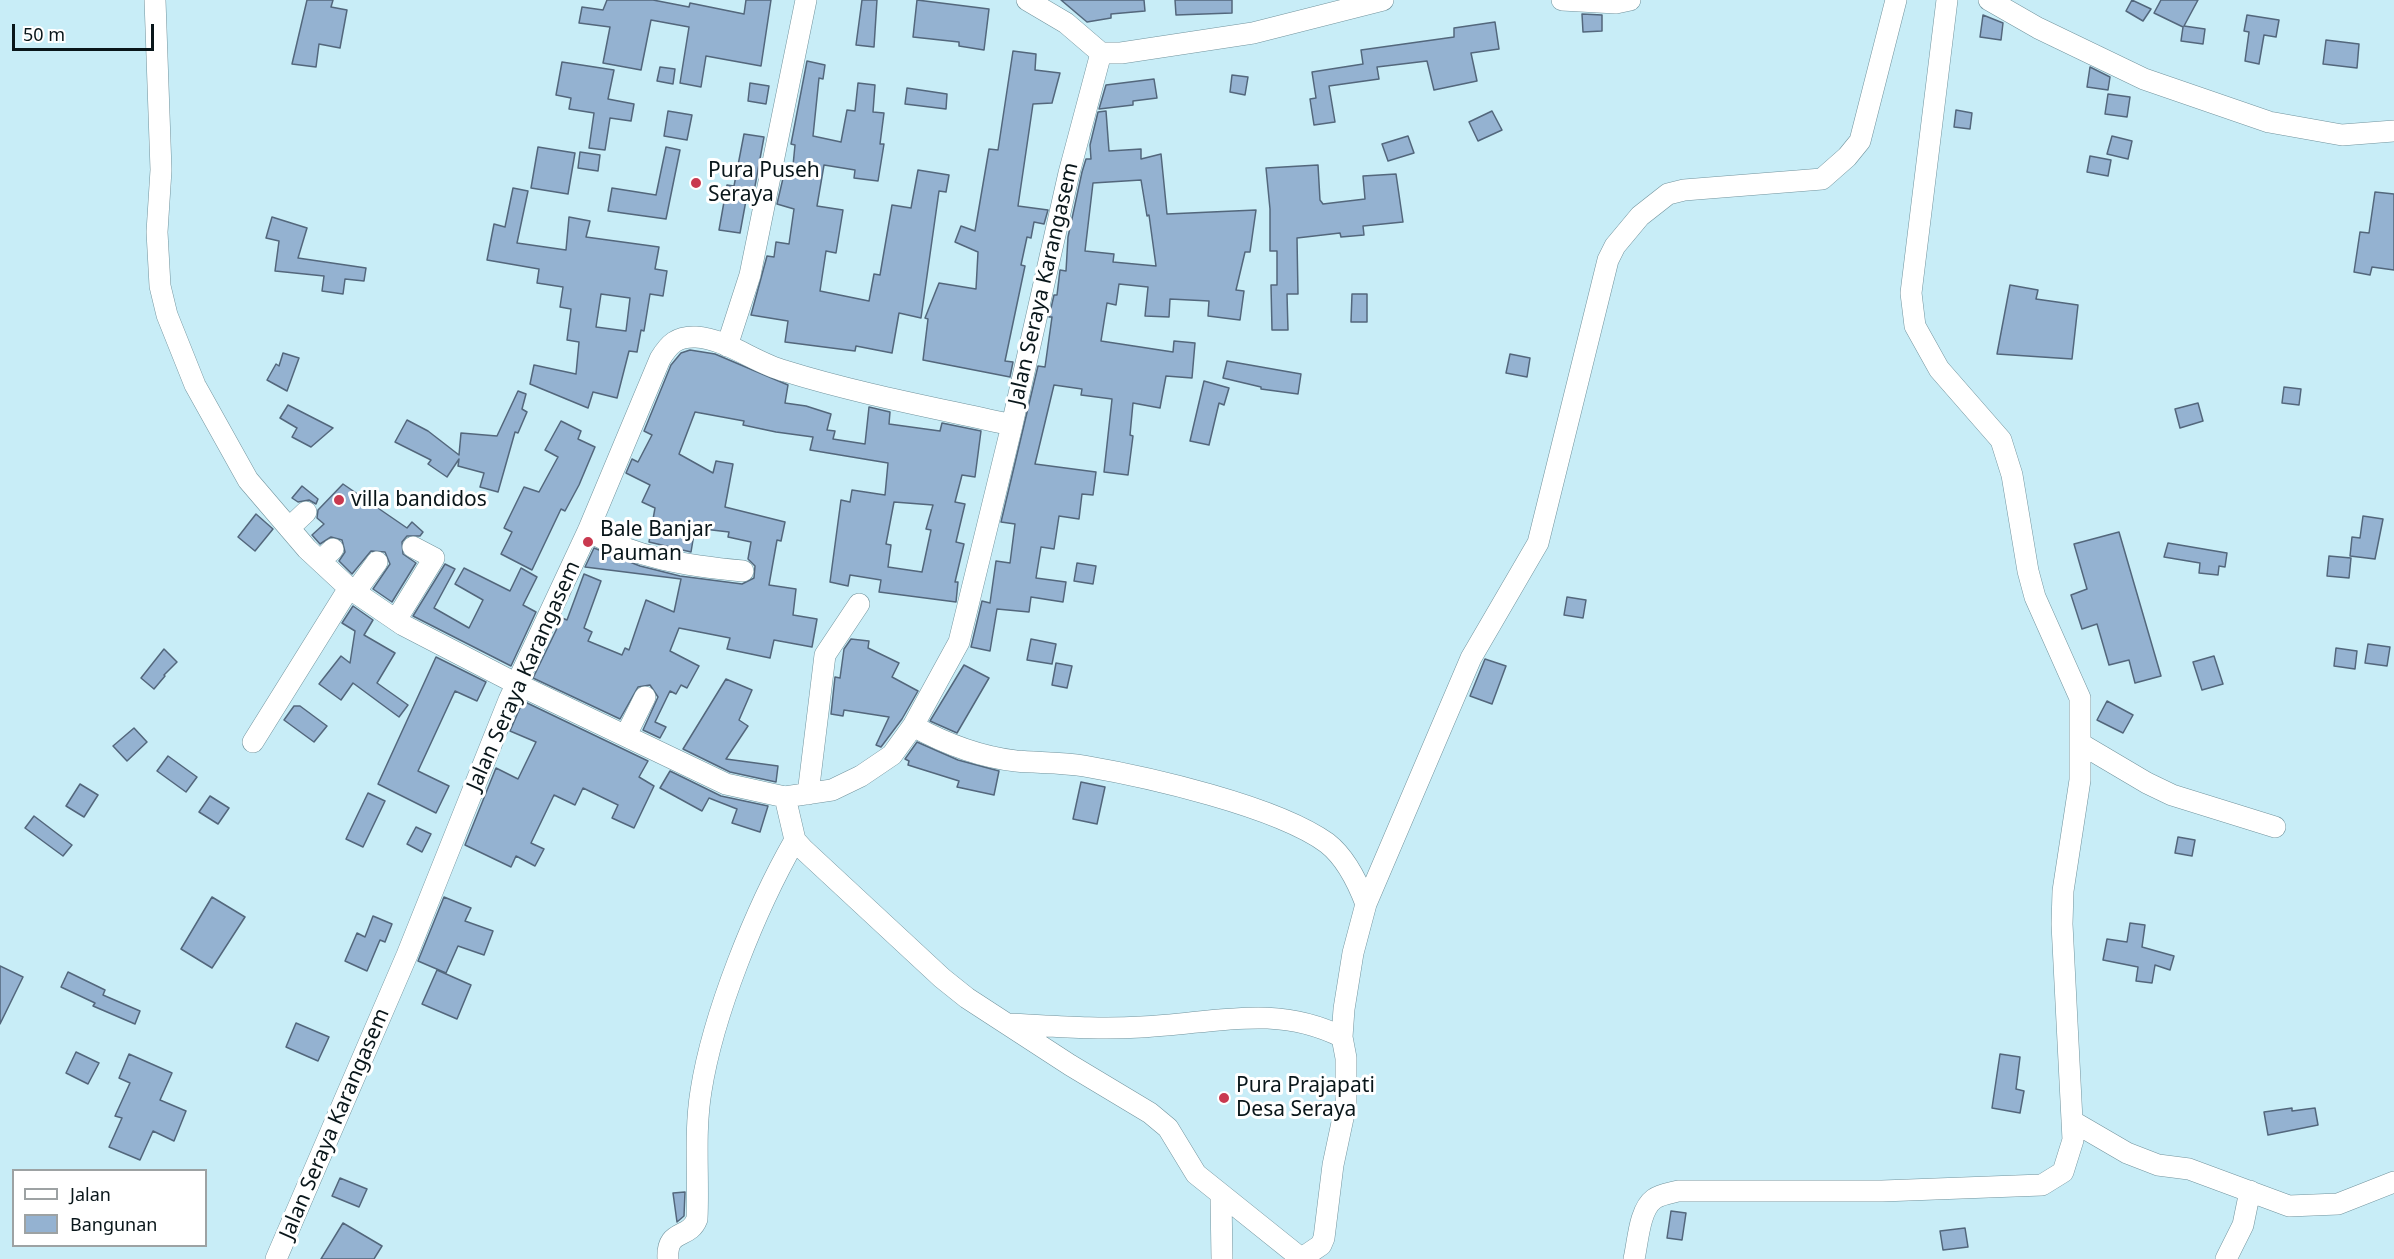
<!DOCTYPE html>
<style>
body{margin:0}
#map{position:relative;width:2394px;height:1259px;overflow:hidden;background:#c8edf7;font-family:"Noto Sans",sans-serif}
canvas{display:block}
.legend{position:absolute;left:12px;top:1169px;width:195px;height:78px;box-sizing:border-box;background:#fff;border:2px solid #9da2a3;margin:0;padding:8px 10px;list-style:none;font-size:18px;color:#09161a}
.legend li{display:flex;align-items:center;gap:12px;height:30px}
.legend b{width:30px;border:2px solid #9da2a3}
.scale{position:absolute;left:12px;top:24px;width:142px;height:27px;box-sizing:border-box;border:3px solid #09161a;border-top:0;padding-left:8px;font-size:18px;line-height:21px;white-space:nowrap;color:#09161a;-webkit-text-stroke:4px #fff;paint-order:stroke}
</style>
<div id="map">
<canvas width="2394" height="1259"></canvas>
<ul class="legend">
<li><b style="height:8px;background:#fff"></b>Jalan</li>
<li><b style="height:16px;background:#94b2d1"></b>Bangunan</li>
</ul>
<div class="scale">50 m</div>
</div>
<script>
const c = document.querySelector('canvas').getContext('2d');
c.lineJoin = 'round';
function fillPath(path, color) { c.fillStyle = color; c.fill(path, 'evenodd'); }
function strokePath(path, color, width, dash) { c.strokeStyle = color; c.lineWidth = width; c.lineCap = dash ? 'butt' : 'round'; c.setLineDash(dash || []); c.stroke(path); }
function write(font, color, halo, rows, align = 'center') {
  c.font = font + ' "Noto Sans",sans-serif'; c.lineWidth = 6; c.setLineDash([]); c.textBaseline = 'middle'; c.strokeStyle = halo; c.fillStyle = color; for (const [text, x, y, turn = 0] of rows) {
    c.save(); c.translate(x, y); c.rotate((+turn || 0) * Math.PI / 180); c.textAlign = isNaN(turn) ? turn : align; if (halo) c.strokeText(text, 0, 0); c.fillText(text, 0, 0); c.restore();
  }
}
const building = new Path2D(`
 M307,0h26l-2,7 16,3 -7,38 -21,-4 -3,23 -24,-3z
 M607,0h46l36,7 1,-4 54,11 2,-14h25l-10,66 -55,-10 -5,31 -21,-4 9,-56 -38,-7 -10,50 -38,-7 7,-36 -31,-4 3,-16 21,3z
 M862,0h15l-3,47 -18,-2z
 M917,0l72,9 -5,41 -25,-4v-4l-46,-5z
 M1061,0h83l1,11 -34,3v4l-24,4z
 M1175,0h57v13l-56,2z
 M2132,0l19,9 -8,12 -17,-10z
 M2161,0h37l-14,26 21,3 -2,15 -22,-3 2,-14 -29,-14z
 M1582,14l20,1v16l-19,1z
 M1983,15l20,8 -2,17 -21,-3z
 M2247,15l32,5 -3,17 -12,-2 -5,29 -14,-3 4,-29 -5,-1z
 M1495,22l4,27 -28,4 6,28 -43,9 -7,-29 -50,6 2,12 -50,7 6,36 -21,3 -4,-26 6,-1 -4,-26 51,-8 -2,-14 93,-13v-9z
 M2326,40l33,4 -2,24 -34,-4z
 M1013,51l23,3 -1,16 25,3 -8,30 -19,1 -15,102 30,4 -4,14 -10,-2 -3,16 -4,-1 -6,28 4,1 -20,95 8,1 -3,15 -87,-17 5,-41 -3,-1 14,-35 37,6 2,-37 -23,-10 6,-16 14,5 14,-82 9,1z
 M807,61l18,4 -2,14 -4,-1 -6,58 28,6 6,-32 8,1 3,-28 17,2 -2,27 11,1 -4,31h4l-6,37 -24,-3 1,-8 -31,-5 -7,41 26,4 -7,43 -10,-2 -6,40 49,10 5,-27 6,1 12,-70 19,3 7,-38 31,5 -3,17 -7,-1 -18,127 -22,-5 -7,40 -36,-7 -1,5 -70,-9 3,-21 -37,-6 16,-59 7,1 2,-15 13,2 5,-35 -17,-5 7,-30 8,2 3,-31 -4,-1z
 M562,62l52,8 -6,29 26,5 -3,17 -21,-3 -5,32 -16,-2 5,-35 -25,-4 2,-11 -15,-3z
 M660,67l15,2 -2,15 -16,-3z
 M2090,67l20,10 -2,13 -21,-3z
 M1232,75l16,2 -3,18 -15,-3z
 M1154,79l3,19 -24,3v4l-34,4 7,-24z
 M750,83l19,3 -3,18 -18,-3z
 M907,88l40,6 -1,15 -41,-5z
 M2108,94l22,3 -3,20 -22,-3z
 M1956,110l16,3 -2,16 -16,-2z
 M668,111l24,4 -5,25 -23,-4z
 M1106,111l3,40 32,-2v10l20,-5 6,60 89,-4 -6,42h-5l-9,38 8,1 -4,29 -32,-4 1,-15 -39,-2 -1,18 -24,-1 3,-29 -29,-3 -3,21 -9,-2 -6,38 72,11 1,-11 21,2 -3,35 -26,-2 -6,32 -27,-5 -3,32 3,1 -5,39 -24,-3 8,-73 -31,-4 1,-6 -28,-4 -19,79 61,8 -3,23 -11,-1 -3,25 -20,-3 -5,33 -13,-2 -5,31 30,4 -3,20 -32,-5 -2,15 -32,-3 -7,42 -19,-4 11,-46 8,2 6,-42 14,2 5,-39 -14,-2 37,-156 7,1 7,-50h-3l5,-22h3l3,-25 6,1 2,-34 14,-65 4,-13h5l-1,-14 8,-33zM1141,180l6,36 2,-1 7,51 -43,-4 1,-8 -29,-3 8,-68z
 M1492,111l10,19 -24,11 -9,-19z
 M744,134l20,3 -11,60 -6,-2 -7,38 -21,-3 8,-45 7,1z
 M1408,136l6,17 -26,8 -6,-17z
 M2112,136l20,5 -4,18 -21,-5z
 M538,147l37,6 -7,41 -37,-6z
 M666,147l14,3 -14,69 -58,-8 4,-23 44,7z
 M580,152l20,3 -2,16 -20,-3z
 M2090,156l21,4 -3,16 -21,-4z
 M1318,165l2,35 3,4 42,-5 -2,-23 33,-2 7,48 -40,4 1,9 -23,2 -1,-4 -43,5 1,56h-11l1,36h-16l-1,-45h6v-34h-7v-42l-4,-41z
 M513,188l15,3 -11,52 49,7 3,-33 21,4 -4,16 73,10 -4,22 12,2 -4,25 -13,-2 -6,37 -3,-1 -4,22 -8,-1 -12,47 -24,-6 -5,16 -58,-24 4,-19 42,9 3,-32 -12,-2 4,-31 -11,-2 3,-20 -26,-4 2,-14 -52,-9 7,-36 11,3zM601,294l29,4 -4,33 -30,-4z
 M2375,192l19,2v76l-22,-3 -2,8 -16,-3 6,-40 9,1z
 M272,217l35,11 -9,30 68,10 -2,13 -19,-2 -2,15 -21,-3 2,-15 -49,-5 4,-30 -13,-3z
 M2010,285l28,5 -2,9 42,6 -6,54 -75,-5z
 M1352,294h15v28h-16z
 M690,350l25,4 73,31 -3,18 21,3 25,8 -4,16 8,1 -2,8 32,5 4,-37 21,5 -1,12 51,7 2,-8 39,8 -6,46 -13,-2 -7,27 10,2 -9,38 8,2 -9,38h3l-2,20 -77,-10 2,-12 -31,-5 -2,11 -18,-4 11,-82 9,2 2,-12 33,5 3,-32 -78,-13 3,-13 -37,-5 -33,-7 1,-4 -49,-9 -16,42 34,19 3,-12 17,3 -8,43 60,15 -4,19 -4,-1 -8,45 27,4 -3,26 24,4 -5,28 -38,-7 -4,18 -43,-9 3,-11 -51,-10 -9,23 29,15 -12,22 -6,-3 -5,9 -6,-3 -15,31 11,5 -6,11 -17,-8 15,-33 -8,-12 -12,2 -18,32 -87,-41 29,-60 5,2 17,-46 17,7 -17,47 8,4 -4,9 34,14 3,-7 4,2 17,-50 28,12 7,-33 -96,-12 9,-19 46,18 40,10 62,8 12,-6 1,-12 -7,-7 3,-17 -23,-5 1,-5 -34,-4 -4,24 -42,-10 6,-34 -13,-6 8,-17 -24,-12 6,-14 6,3 14,-27 -8,-4 27,-66 10,-12zM894,502l39,3 -7,24 5,1 -9,42 -34,-5 3,-22 -5,-1z
 M283,353l16,5 -12,33 -20,-11 9,-16 3,2z
 M1510,354l20,4 -3,19 -21,-4z
 M1227,361l74,13 -3,20 -37,-5v-2l-38,-9z
 M1204,381l25,7 -5,17 -5,-2 -10,42 -19,-4z
 M2284,387l17,2 -2,16 -17,-2z
 M518,391l8,3 -4,15 5,3 -9,21 -3,-1 -17,60 -18,-5 4,-14 -26,-7 1,-7 -12,18 -19,-13 3,-4 -36,-18 12,-22 21,11 31,24 2,-22 36,3z
 M2198,403l5,18 -23,7 -5,-19z
 M288,405l45,23 -22,19 -19,-10 5,-9 -17,-10z
 M561,421l20,10 -3,8 17,8 -16,38 -14,26 -4,-2 -29,61 -31,-16 11,-22 -8,-4 20,-41 15,5 19,-35 -13,-7z
 M343,484l64,44 5,-6 11,10 -3,4h-13l-5,6 1,12 13,9 -24,39 -19,-13 17,-25 -5,-12 -14,-1 -19,23 -13,-13 6,-9 -3,-12 -11,-3 -11,7 -8,-9 12,-11 -7,-6 1,-8z
 M302,486l16,13 -2,5 -7,-4 -11,2 -6,-4z
 M256,514l17,15 -18,22 -17,-14z
 M2363,516l20,3 -8,40 -25,-3 2,-19 8,1z
 M2119,532l42,144 -26,7 -6,-23 -20,5 -12,-41 -15,5 -11,-34 16,-6 -13,-45z
 M2168,543l59,10 -2,14 -6,-1 -1,9 -19,-2 1,-10 -36,-6z
 M2329,556l22,2 -2,20 -22,-2z
 M1077,563l19,3 -3,18 -19,-3z
 M445,564l10,5 -21,39 35,20 14,-28 -28,-16 9,-16 46,23 11,-23 16,9 -14,28 13,7 -25,54 -98,-50z
 M1567,597l19,3 -3,18 -19,-3z
 M353,606l20,14 -9,15 31,18 -18,30 31,22 -9,12 -46,-34 -12,17 -22,-16 22,-28 9,7 5,-32 -13,-8z
 M851,639l18,2 -1,7 31,15 -7,14 26,14 -16,28 -21,28 -5,-2 13,-28 -45,-7 -1,6 -12,-2 4,-37 5,1 4,-29z
 M1031,639l25,5 -4,20 -25,-4z
 M2368,644l22,3 -3,19 -22,-3z
 M2336,648l21,3 -2,18 -21,-3z
 M164,649l13,13 -13,13 1,1 -11,13 -13,-11z
 M2214,656l9,28 -21,6 -9,-28z
 M436,657l50,25 -9,19 -22,-10 -37,80 31,15 -13,27 -58,-29z
 M1485,659l21,7 -14,38 -22,-8z
 M1056,663l16,3 -5,22 -15,-3z
 M964,665l25,13 -32,55 -27,-12z
 M726,679l26,11 -13,30 9,6 -22,33 52,7 -2,16 -46,-10 -47,-23z
 M523,701l125,60 -9,16 15,9 -20,42 -22,-10 6,-13 -35,-17 -8,17 -21,-10 -23,48 13,6 -9,17 -19,-10 -5,11 -46,-22 31,-77 22,11 18,-37 -26,-11z
 M2107,701l26,14 -10,18 -26,-13z
 M294,706h6l27,20 -13,16 -30,-22z
 M134,728l13,14 -20,19 -14,-15z
 M917,742l41,18 41,11 -5,24 -37,-8 2,-6 -51,-16 1,-4 -4,-2z
 M168,756l29,21 -11,15 -29,-21z
 M670,771l51,25 47,10 -8,26 -28,-9 5,-14 -28,-11 -7,13 -42,-23z
 M1081,782l24,5 -8,37 -24,-5z
 M80,784l18,11 -14,22 -18,-11z
 M368,793l17,8 -22,46 -17,-8z
 M210,796l19,12 -11,16 -19,-12z
 M34,816l38,29 -9,11 -38,-28z
 M416,827l15,7 -9,18 -15,-8z
 M2178,837l17,3 -3,16 -17,-3z
 M212,897l33,20 -33,51 -31,-19z
 M444,897l27,11 -6,13 28,10 -9,24 -26,-9 -12,27 -28,-12z
 M373,916l19,8 -7,18 -5,-2 -13,31 -22,-10 12,-28 8,4z
 M2130,923l15,2 -3,22 32,9 -4,14 -15,-5 -3,18 -16,-2 2,-14 -35,-7 4,-21 20,3z
 M0,966l23,11 -23,47z
 M437,970l34,15 -14,34 -35,-15z
 M68,972l37,18 -2,5 37,16 -5,13 -42,-18 2,-3 -34,-16z
 M296,1023l33,14 -11,24 -32,-14z
 M76,1052l23,11 -11,21 -22,-11z
 M129,1054l43,19 -12,27 26,11 -12,30 -21,-10 -13,29 -31,-13 13,-29 -7,-2 15,-33 -11,-5z
 M2000,1054l20,3 -4,32 8,2 -4,22 -28,-5z
 M2292,1108v3l23,-3 3,17 -50,10 -4,-23z
 M340,1178l27,11 -8,18 -27,-11z
 M685,1192l-1,24 -7,6 -4,-29z
 M1671,1211l15,2 -4,27 -15,-2z
 M343,1223l39,23 -8,13h-53z
 M1965,1228l3,19 -25,3 -3,-19z`);
const minor = new Path2D(`
 M155,0l6,170 -4,62 3,54 7,29 28,70 53,95 59,69 42,39 54,37 114,59 209,100 59,13 47,-7 29,-14 31,-21 21,-29 46,-84 53,-217
 M1027,0l39,23 35,30h20l132,-20 130,-33
 M1562,0l54,3 14,-3
 M1989,0l49,28 106,51 125,43 73,13 52,-4
 M727,346l23,-71 56,-275
 M289,528l17,-16
 M588,531c47,27 101,35 155,40
 M320,561l13,-12
 M355,592l22,-30
 M396,620l38,-62 -21,-11
 M913,726c31,17 67,31 103,35 23,2 45,1 68,5 64,11 192,40 243,77 18,14 31,40 39,61
 M626,735l19,-38
 M253,742l96,-154
 M2081,744l66,39 25,12 103,32
 M808,794l17,-139 34,-51
 M785,797l10,43 8,9 139,129 25,20 103,67 80,48 18,15 28,46 106,85
 M1008,1024c44,2 89,6 133,3 71,-3 133,-24 201,10
 M2072,1121l55,32 31,12 31,4 100,37 49,-2 56,-22
 M1221,1196l1,63
 M1302,1258l19,-13 3,-7 9,-73 13,-61v-46l-4,-21 2,-28 9,-56 13,-49 105,-246 67,-115 70,-283 7,-14 25,-30 28,-22 16,-4 138,-11 25,-22 13,-16 36,-141
 M276,1259l131,-304 102,-255 79,-169 72,-172c9,-15 17,-23 36,-22 31,2 59,26 89,34 74,23 151,37 227,54l57,-252 32,-120
 M668,1259c-2,-31 21,-19 29,-40 2,-43 -3,-85 4,-128 12,-77 55,-183 94,-251
 M1634,1259c4,-17 5,-49 20,-60 7,-5 17,-6 24,-8h204l160,-6 21,-13 10,-32 -11,-216 1,-33 17,-111v-82l-45,-101 -7,-26 -16,-96 -11,-35 -62,-71 -24,-43 -4,-33 36,-293
 M2226,1259l17,-34 7,-34`);
const markers = [
 [696,183,6,"#c9394f"],
 [339,500,6,"#c9394f"],
 [588,542,6,"#c9394f"],
 [1224,1098,6,"#c9394f"]
];
const poiNames = [
 ["Pura Puseh",708,171],
 ["Seraya",708,195],
 ["villa bandidos",351,500],
 ["Bale Banjar",600,530],
 ["Pauman",600,554],
 ["Pura Prajapati",1236,1086],
 ["Desa Seraya",1236,1110]
];
const streetNames = [
 ["Jalan Seraya Karangasem",1044,284,-77],
 ["Jalan Seraya Karangasem",524,676,-66],
 ["Jalan Seraya Karangasem",335,1124,-67]
];
fillPath(building, '#94b2d1');
strokePath(building, '#53677c', 1.5);
strokePath(minor, '#71939d', 22);
strokePath(minor, '#fff', 21);
for (const [x, y, r, color] of markers) { const dot = new Path2D(); dot.arc(x, y, r, 0, 2 * Math.PI); c.fillStyle = color; c.fill(dot); strokePath(dot, '#fff', 2); }
write('21px', '#09161a', '#fff', poiNames, 'left');
write('21px', '#09161a', '#fff', streetNames);
</script>
